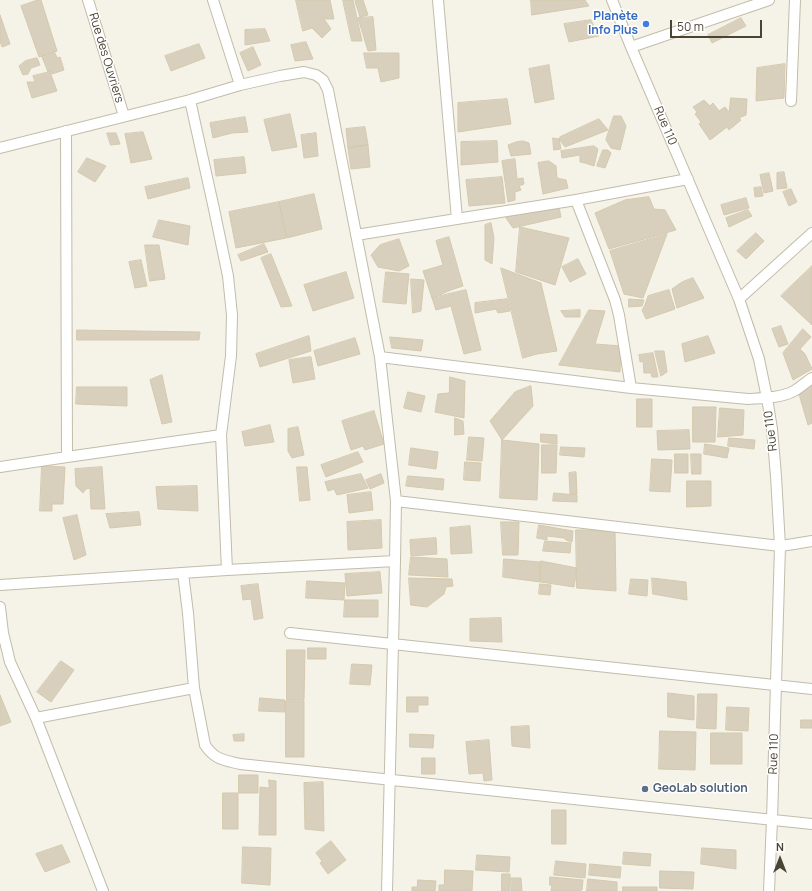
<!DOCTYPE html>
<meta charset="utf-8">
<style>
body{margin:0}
#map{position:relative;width:812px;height:891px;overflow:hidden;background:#f5f2e8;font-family:Manrope,sans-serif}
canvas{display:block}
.north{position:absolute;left:760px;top:839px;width:40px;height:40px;-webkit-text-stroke:3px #fff;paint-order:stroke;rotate:0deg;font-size:11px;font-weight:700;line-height:16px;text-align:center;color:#4a4435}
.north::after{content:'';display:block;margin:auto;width:14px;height:18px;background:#4a4435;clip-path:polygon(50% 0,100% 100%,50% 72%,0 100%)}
.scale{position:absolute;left:670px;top:20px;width:92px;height:18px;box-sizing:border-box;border:2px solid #4a4435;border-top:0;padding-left:5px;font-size:12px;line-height:14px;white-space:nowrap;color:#4a4435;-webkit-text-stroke:3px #fff;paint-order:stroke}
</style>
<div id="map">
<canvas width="812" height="891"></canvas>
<div class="north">N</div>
<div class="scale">50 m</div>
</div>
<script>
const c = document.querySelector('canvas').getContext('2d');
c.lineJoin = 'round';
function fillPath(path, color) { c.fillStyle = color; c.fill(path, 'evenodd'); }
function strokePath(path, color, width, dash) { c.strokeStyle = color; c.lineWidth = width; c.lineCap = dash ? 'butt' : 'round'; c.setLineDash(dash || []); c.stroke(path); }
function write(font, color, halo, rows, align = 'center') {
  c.font = font + ' Manrope,sans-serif'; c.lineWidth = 3; c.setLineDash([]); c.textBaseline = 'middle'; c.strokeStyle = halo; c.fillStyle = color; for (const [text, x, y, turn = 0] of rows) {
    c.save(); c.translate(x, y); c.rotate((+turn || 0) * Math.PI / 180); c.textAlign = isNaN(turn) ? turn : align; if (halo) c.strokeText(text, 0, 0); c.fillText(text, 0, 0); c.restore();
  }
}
const building = new Path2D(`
 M38,0h3l16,51 -18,6 -18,-51z
 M296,0h34l4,19h-10l7,10 -9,9 -10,-10 -9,3z
 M343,0h10l9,41h-10z
 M356,0h7l5,15 -8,2 -5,-16z
 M531,0h54l4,6 -57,9z
 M0,15l10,29 -8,3 -2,-6z
 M373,17l3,33 -8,1 -10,-33z
 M741,18l5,8 -34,17 -4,-8z
 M591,20l8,16 -30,6 -5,-18z
 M265,29l5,12 -25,4v-15z
 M306,42l7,17 -18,2 -4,-16z
 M199,44l6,14 -34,13 -6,-15z
 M253,47l8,18 -13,6 -8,-18z
 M55,53l2,5 3,-1 4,13 -12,4 -1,-3 -3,1 -6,-15z
 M364,53h35v25l-18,4 -3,-14h-11z
 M37,58l3,7 -9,3 -3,6 -5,1 -4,-9 6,-5z
 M785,64l-1,34 -28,3 1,-33z
 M549,65l5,34 -19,4 -6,-34z
 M50,72l7,19 -25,7 -5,-16h8l-2,-6z
 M731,98l16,1 -1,16 -7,3 2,2 -12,10 -2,-3 -17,13 -11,-16 2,-2 -6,-8 2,-2 -4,-5 11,-7 6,6 3,-3 6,8 6,-4 4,5z
 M507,99l4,25 -53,8v-29z
 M290,114l7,33 -25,4 -8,-31z
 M614,116h7l5,10 -6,24 -9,-2 -5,-8z
 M245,117l3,15 -16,1 -19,5 -3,-15z
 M599,119l9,11 -43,17 -6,-8 1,-2z
 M365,127l3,18 -20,3 -2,-19z
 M143,132l9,27 -21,4 -6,-29z
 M107,133h9l4,11 -9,1z
 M316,133l2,23 -14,2 -3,-23z
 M553,138l6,1 2,10 -7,1z
 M497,141l1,21 -37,3v-23z
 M523,141l6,2 2,11 -20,2 -3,-11 8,-3z
 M368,145l2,22 -19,2 -3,-21z
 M594,146l4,3 -4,17 -9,-3 -5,-1v-7l-18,3 -1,-7z
 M603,150h5l3,3 -6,15 -8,-2z
 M244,157l2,16 -30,3 -2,-16z
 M87,158l19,8 -11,16 -17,-10z
 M515,159l2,20 6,-1 1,6 -5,2 2,4 -6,2v8l-7,2 -6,-41z
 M549,161l7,5 1,12 9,2 2,8 -25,6 -5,-31z
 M784,172l3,16 -10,1v-16z
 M769,173l4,18 -9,2 -4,-18z
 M502,177l3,26 -36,3 -3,-26z
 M188,178l2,10 -42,11 -3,-12z
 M761,187l2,9 -8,1 -1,-9z
 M791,189l6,13 -8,4 -6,-14z
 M314,194l8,35 -35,9 -8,-36z
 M649,197l5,12 11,1 11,20 -67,19 -14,-36 30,-13z
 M746,198l3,10 -25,7 -3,-10z
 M279,202l7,36 -50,10 -7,-36z
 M559,207l2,10 -48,11 -7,-10z
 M748,210l4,6 -23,11 -3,-9z
 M159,220l31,6 -2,19 -35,-8z
 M491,223l3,15 -2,26 -7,-4v-35z
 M520,227l49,11 -14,47 -39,-13z
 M756,233l8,8 -18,18 -9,-8z
 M667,234l-24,64 -19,-4 -14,-43z
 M449,237l14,49 -12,4 -19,8 -9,-27 20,-6 -7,-24z
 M399,239l10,27 -10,5 -21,-4 -7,-12 9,-10z
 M264,244l4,8 -27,9 -3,-6z
 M145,245h14l6,34 -15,2z
 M271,254l21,52 -11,1 -20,-49z
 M578,259l8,15 -16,8 -8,-15z
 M141,260l6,26 -12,2 -6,-26z
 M812,266v59l-31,-29z
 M501,268l40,15 16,68 -20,3 -14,4z
 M346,272l8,26 -41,13 -9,-26z
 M386,272l23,2 -3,30 -23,-2z
 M693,278l11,20 -27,10 -5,-19 10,-7z
 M411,279l13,1 -3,31 -8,2z
 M466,290l15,60 -17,4 -13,-48 -15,4 -4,-12z
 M669,290l6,19 -29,10 -4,-9 3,-5 3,-9z
 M507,299l3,12 -12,2 -2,-4 -21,4v-10z
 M629,299l15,1 -2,6 -13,1z
 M580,310v7h-15l-4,-6z
 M589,310l16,1 -10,33 26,2 -1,26 -61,-7z
 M781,326l7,18 -9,3 -7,-18z
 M803,329l8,8 -11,12 5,5 7,15 -19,11 -10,-27z
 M77,330l123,2 -1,8h-122z
 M309,336l2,15 -51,16 -4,-13z
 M708,336l7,17 -30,9 -3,-18z
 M390,337l33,3 -2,11 -29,-3z
 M355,338l5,16 -42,12 -4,-15z
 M655,351h9l3,21 -6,4z
 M653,353l5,24h-6l-1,-4h-7l-1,-12 -3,1 -1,-7z
 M311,357l4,22 -22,4 -4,-23z
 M162,375l10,47 -10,2 -12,-44z
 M450,377l15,4 -1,37 -29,-6 3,-18 11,-1z
 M812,383v40l-4,2 -9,-31z
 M531,386l2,20 -31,34 -12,-19 25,-29z
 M77,387h50v19l-51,-2z
 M408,392l17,4 -4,16 -17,-4z
 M637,399h15v28h-15z
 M693,407h23l-1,35h-22z
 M720,408l24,2 -1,25 -25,2z
 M374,411l10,33 -19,6 -2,-4 -12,4 -9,-29z
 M455,418l8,3 1,13 -9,1z
 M270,425l4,17 -29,4 -3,-14z
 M298,427l6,28 -12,3 -4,-7v-22z
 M689,430l1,19 -32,1 -1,-19z
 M541,434l16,1v9l-16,-2z
 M469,437l15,1 -2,23 -15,-1z
 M729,438l26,2 -1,9 -26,-3z
 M502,440l37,4 -2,56 -37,-2z
 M705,444l24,4 -2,10 -23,-4z
 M542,445h15l-1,28h-14z
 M561,447l24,1 -1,9 -24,-2z
 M411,448l27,4 -2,17 -27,-4z
 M358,452l5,10 -37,15 -5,-12z
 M675,454h13v19h-13z
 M691,454h10v20h-9z
 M652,459l20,1 -2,32 -20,-1z
 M465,462l16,1 -1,18 -16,-1z
 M42,466l23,1 -2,37h-11v7h-12z
 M102,467l3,42h-14l-1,-21 -4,1 -3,4 -7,-7 -1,-17z
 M297,467h10l3,33 -10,1z
 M576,472l1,22h-7l-1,-21z
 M361,474l7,14 -31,7 -3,-6 -6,2 -3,-9z
 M381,474l3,9 -14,6 -4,-9z
 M408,476l36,3 -1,11 -37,-4z
 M687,481h24v25l-24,1z
 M197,486l1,25 -40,-2 -2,-22z
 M371,492l2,18 -24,3 -2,-18z
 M554,493l23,2v7l-24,-1z
 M139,512l2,13 -31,3 -4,-14z
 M77,515l9,40 -12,5 -11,-42z
 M381,520l1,28 -34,2 -1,-28z
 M501,522h18l-1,33h-15z
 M539,525l34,6 -1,11 -6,-2 -2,-2 -17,-2v4l-10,-2z
 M470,526l2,27 -21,1 -1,-26z
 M576,530h39l1,61 -39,-3z
 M436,538l1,16 -26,2 -1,-16z
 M545,541l26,2 -1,10 -27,-2z
 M411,557l36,2 1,18 -39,-2z
 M504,559l36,3v20l-37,-5z
 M541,561l36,7 -3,19 -33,-5z
 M380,572l2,21 -35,3 -2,-22z
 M409,578l43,1 1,7 -7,1 -2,7 -17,13 -16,-2z
 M652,578l34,4 1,18 -34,-6z
 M631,579l17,1 -1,16 -18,-2z
 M307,581l38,2 -1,17 -38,-2z
 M258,584l5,34 -9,2 -3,-21 -8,1 -2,-14z
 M540,584l11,1 -1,10 -11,-1z
 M345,600h33v17h-34z
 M501,618l1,24 -32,-1v-22z
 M308,648h18v11h-18z
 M287,650h18l-1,50h-17z
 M61,661l13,9 -23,32 -14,-10z
 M352,664l20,1 -2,20 -20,-1z
 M668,693l26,3v24l-26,-3z
 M698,694h19l-1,35 -19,-1z
 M0,695l11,27 -11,4z
 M407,697h21v8h-10v7h-11z
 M260,698l25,2v12l-26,-1z
 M286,701h18v56h-18z
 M727,707l22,1 -1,23 -22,-1z
 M801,720h11v8h-11z
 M529,726l1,22 -18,-2 -1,-19z
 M660,731l36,1 -1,38 -36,-1z
 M711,733h31v31h-31z
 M244,734v7h-10l-1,-6z
 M410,734l24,1 -1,13 -23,-1z
 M489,740l3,40 -8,1 -1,-8 -14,1 -3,-32z
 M422,758h13v16h-13z
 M239,775h19v18h-19z
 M269,780l7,1v54h-17l1,-48 9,1z
 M323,782l1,49 -19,-2 -1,-46z
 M223,793h15v36h-15z
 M552,810h14v34h-14z
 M331,841l15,19 -18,14 -8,-11 2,-2 -6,-8z
 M62,845l8,17 -25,10 -9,-18z
 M243,847l28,1 -1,37 -28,-2z
 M702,848l34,2v19l-35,-5z
 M624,852l27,2 -1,12 -27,-2z
 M477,855l33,2 -1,15 -33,-2z
 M556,861l30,3 -1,14 -31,-3z
 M590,864l31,3 -1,11 -31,-3z
 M445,870l28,1 -1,20h-33v-6h5z
 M660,871l34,1 -1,17 -33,-1z
 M502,874h8v17h-8z
 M550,877l33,3 -1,10h-2v1h-29l1,-5 -2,-1z
 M511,878h10l1,13h-10z
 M588,879l29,3v9h-30z
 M418,880l18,1 -1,10h-23v-4h5z
 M623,887h34v4h-34z`);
const minor = new Path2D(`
 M88,0l36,116
 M213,0l27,85
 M438,0l19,219
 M612,0l19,47 108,252 20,60 8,39 5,31 4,47 4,70 -8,274 -3,71
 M631,47l138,-47
 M190,100l24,109 14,67 4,39 -1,41 -10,79 6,135
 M791,101l4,-101
 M66,131l1,326
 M0,148l190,-48 50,-15 40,-9 24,-4 12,3 7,5 5,10 52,267 16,144 -1,60 -8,330
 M576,200l39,100 4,15 12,73
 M356,235l220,-35 112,-21
 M739,299l73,-66
 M380,357l251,31 117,11c15,-1 33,-1 46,-8 7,-4 12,-9 18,-13
 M0,467l67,-10 154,-22
 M396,501l384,45 14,-2 18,-3
 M183,573l5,40 6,75 11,57c10,15 19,15 35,19l572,60
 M0,585l227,-15 168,-9
 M0,607l3,26 7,29 26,56 67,173
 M290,633l522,56
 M36,718l158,-30`);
const markers = [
 [646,24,4,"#3f7fe0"],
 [645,789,4,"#5c6f8a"]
];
const shopNames = [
 ["Planète",638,17],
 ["Info Plus",638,31]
];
const streetNames = [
 ["Rue des Ouvriers",106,58,73],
 ["Rue 110",665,126,67],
 ["Rue 110",771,431,-97],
 ["Rue 110",774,754,-88]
];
const serviceNames = [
 ["GeoLab solution",653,789]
];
fillPath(building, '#d8d0bc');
strokePath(building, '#d4c9ae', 1);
strokePath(minor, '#c2bca9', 12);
strokePath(minor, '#fff', 10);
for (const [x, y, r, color] of markers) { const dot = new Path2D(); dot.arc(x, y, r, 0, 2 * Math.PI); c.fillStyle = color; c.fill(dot); strokePath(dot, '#fff', 1.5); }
write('bold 12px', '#366cbe', '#fff', shopNames, 'right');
write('12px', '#4a4435', '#fff', streetNames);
write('bold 12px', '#4e5e75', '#fff', serviceNames, 'left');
</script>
